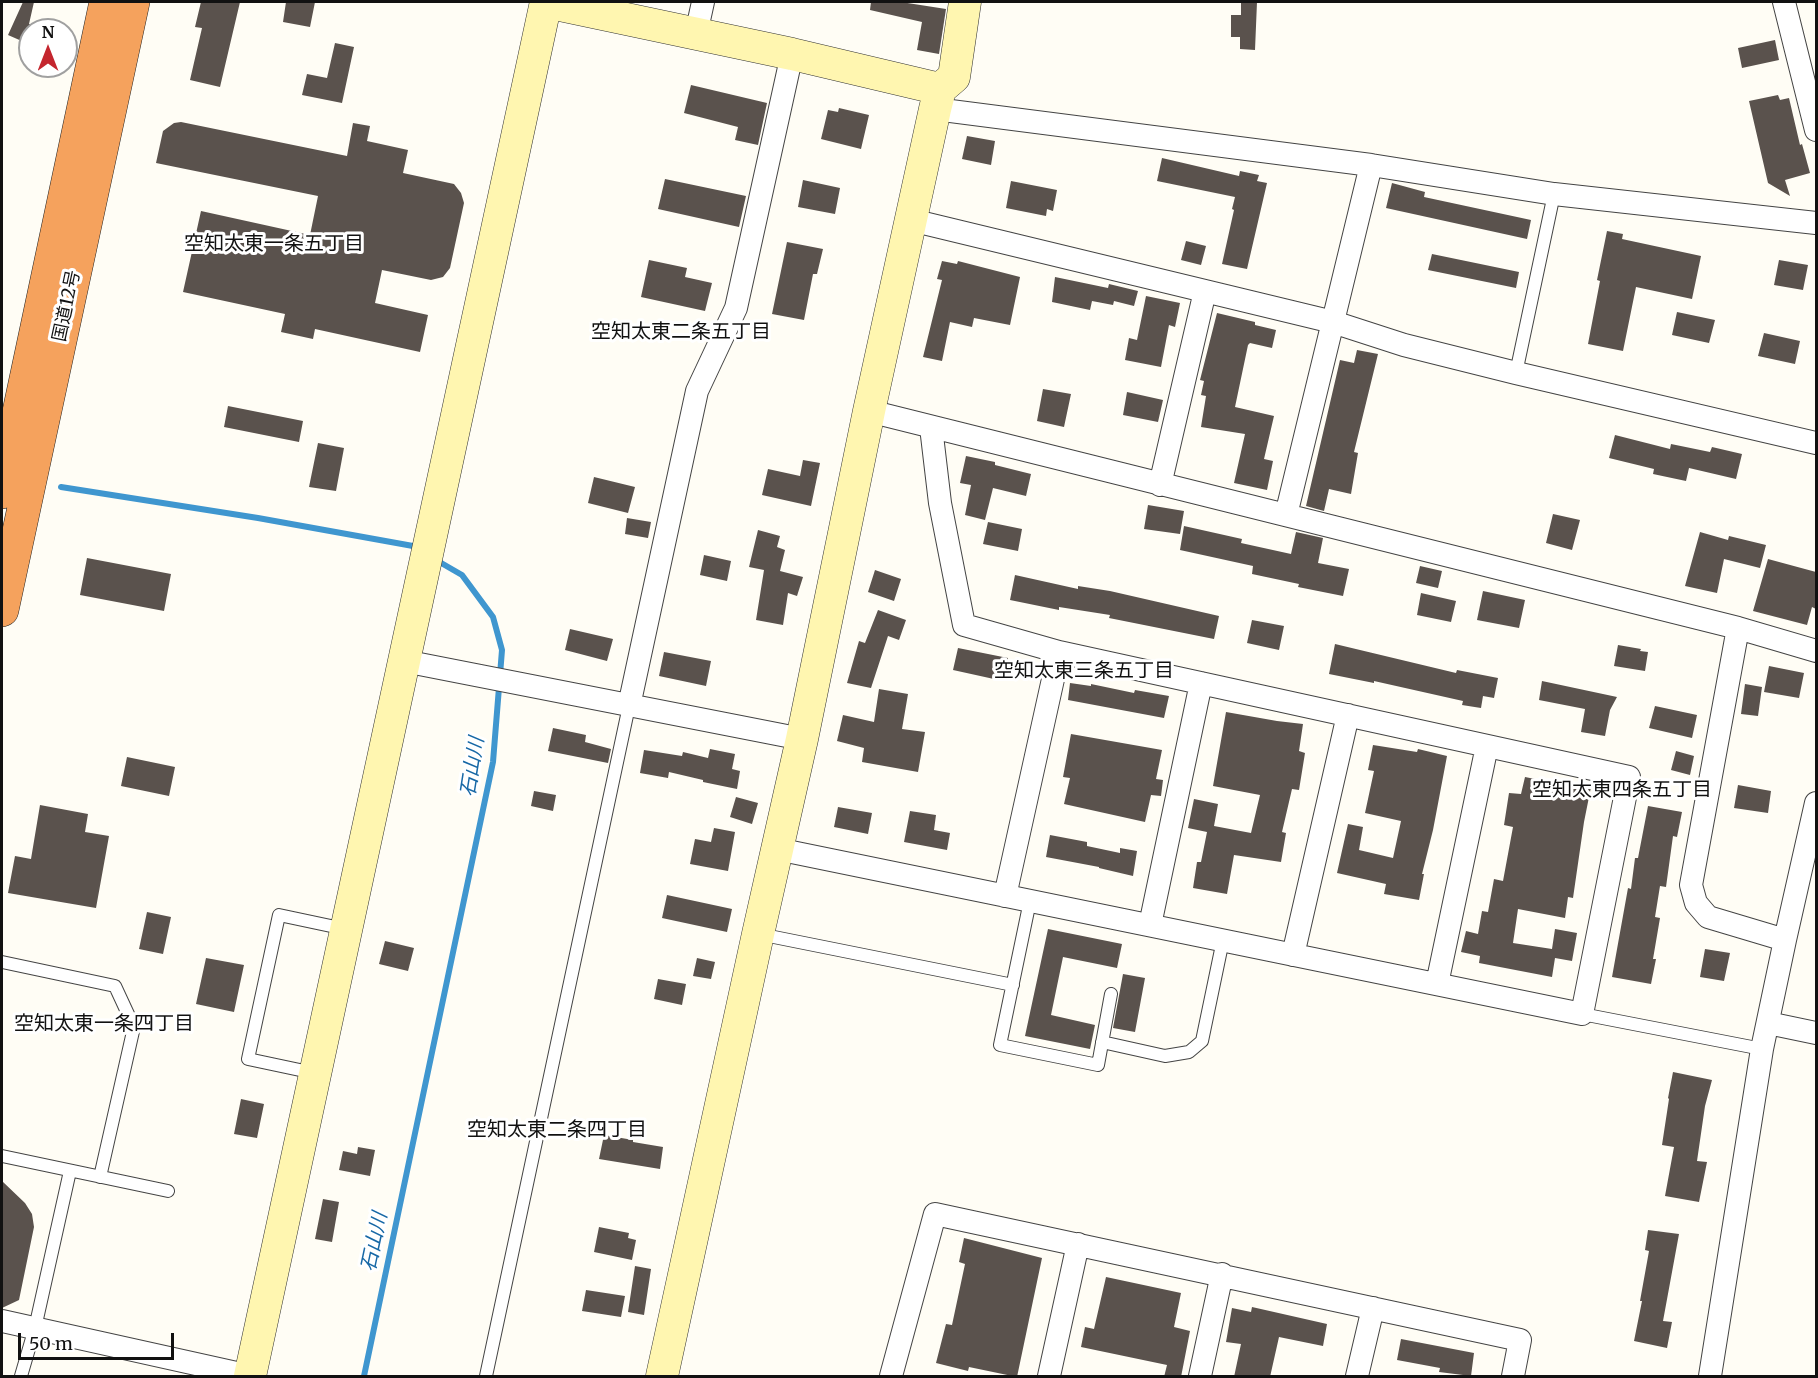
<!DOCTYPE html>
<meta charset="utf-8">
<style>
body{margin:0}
#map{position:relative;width:1818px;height:1378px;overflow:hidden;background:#fffdf5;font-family:Merriweather,serif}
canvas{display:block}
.frame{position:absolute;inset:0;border:3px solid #111;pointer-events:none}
.north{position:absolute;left:18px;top:18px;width:60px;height:60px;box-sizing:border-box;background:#fff;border:2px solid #a0a0a0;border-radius:50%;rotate:0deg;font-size:16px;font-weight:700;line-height:24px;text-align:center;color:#111}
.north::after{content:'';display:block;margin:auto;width:21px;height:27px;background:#c4262e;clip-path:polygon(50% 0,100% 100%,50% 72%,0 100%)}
.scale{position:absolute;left:18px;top:1333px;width:156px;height:27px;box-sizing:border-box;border:3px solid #111;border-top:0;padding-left:8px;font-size:18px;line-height:21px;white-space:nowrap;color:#111;-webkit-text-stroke:4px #fff;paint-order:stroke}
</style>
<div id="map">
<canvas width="1818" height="1378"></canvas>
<div class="frame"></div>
<div class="north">N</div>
<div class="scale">50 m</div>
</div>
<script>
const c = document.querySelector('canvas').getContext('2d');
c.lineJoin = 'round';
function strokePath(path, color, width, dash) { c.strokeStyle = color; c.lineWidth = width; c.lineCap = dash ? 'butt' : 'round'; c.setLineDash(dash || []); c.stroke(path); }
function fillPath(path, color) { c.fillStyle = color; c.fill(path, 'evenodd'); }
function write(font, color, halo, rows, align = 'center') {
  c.font = font + ' Merriweather,"Noto Sans JP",serif'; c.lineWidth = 6; c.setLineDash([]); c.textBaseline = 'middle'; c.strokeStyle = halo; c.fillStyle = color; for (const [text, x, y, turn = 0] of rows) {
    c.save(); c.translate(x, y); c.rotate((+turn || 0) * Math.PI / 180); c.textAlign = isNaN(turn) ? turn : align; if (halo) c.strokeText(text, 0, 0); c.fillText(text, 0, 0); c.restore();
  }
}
const stream = new Path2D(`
 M61,487l197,31 155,28 6,4
 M364,1376l129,-614 9,-112 -9,-33 -31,-42 -26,-15`);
const building = new Path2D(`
 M23,2h11l-5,22 3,1 -8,17 -16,-7z
 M201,2h39l-20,85 -30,-7 12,-52 -7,-1z
 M286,2h29l-5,25 -27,-5z
 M871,2h30l45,7 -7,45 -22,-4 5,-28 -52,-12z
 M1241,2h16l-2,48 -15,-1v-12h-9v-22h10z
 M1775,40l4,20 -37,8 -4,-20z
 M335,43l19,4 -12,56 -40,-8 5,-21 20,4z
 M691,85l76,18 -9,42 -23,-5 3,-13 -54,-14z
 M1778,95l2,5 9,-2 11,47 2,-1 8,29 -25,7 5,16 -22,-13 -19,-82z
 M839,108l30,7 -8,34 -40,-10 7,-29 10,2z
 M181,122l166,34 6,-33 17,3 -3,15 41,9 -5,23 51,11 7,9 3,10 -14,65 -7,9 -12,3 -49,-10 -7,33 53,12 -8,37 -105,-23 -2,10 -32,-7 4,-18 -102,-22 18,-81 109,24 8,-39 -162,-33 7,-32 11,-8z
 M967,136l28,5 -4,24 -29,-6z
 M1162,158l77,18 1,-5 19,4 -2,6 10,2 -20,86 -25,-5 12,-54 -2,-1 3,-12 -78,-16z
 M665,179l81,17 -7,31 -81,-18z
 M803,180l37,8 -5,26 -37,-7z
 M1011,181l46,9 -4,21 -6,-2 -1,7 -40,-8z
 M1392,183l33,9 -1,5 107,23 -4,19 -141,-31z
 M1607,231l16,3 -1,5 79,17 -9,43 -56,-12 -13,64 -35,-7 12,-63 -3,-1z
 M1186,241l20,5 -5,19 -20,-5z
 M787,242l36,7 -6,25h-4l-9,46 -32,-6z
 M1432,254l87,18 -3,16 -88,-18z
 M649,260l38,8 -2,9 27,6 -7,28 -64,-14z
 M1779,260l29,5 -5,25 -29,-5z
 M942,261l15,3 1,-3 62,16 -10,48 -36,-7 -2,9 -22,-5 -8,39 -19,-4 19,-77 -5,-1z
 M1055,277l53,11 1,-4 29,7 -4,15 -20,-5 -1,4 -21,-4 -2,9 -38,-8z
 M1146,296l34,7 -5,24 -6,-2 -8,42 -36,-7 4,-22 8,2z
 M1677,312l38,8 -6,23 -37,-8z
 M1217,313l38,9v3l21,5 -4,18 -22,-5 -2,2 -13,62 39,9 -10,43 9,2 -6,29 -33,-7 11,-49 -44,-7 5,-31 -5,-1 3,-14 -4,-1z
 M1764,333l36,8 -5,23 -37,-8z
 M1357,350l21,4 -24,98 4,1 -7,41 -22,-5 -5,22 -18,-5 34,-146 14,3z
 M1043,389l28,5 -7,33 -27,-6z
 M1127,392l36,8 -5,22 -35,-7z
 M228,406l75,15 -4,21 -75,-15z
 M1615,435l55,14 1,-5 39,8 2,-5 30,7 -6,25 -47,-11 -3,13 -33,-7 1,-5 -45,-11z
 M318,443l26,5 -8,43 -27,-4z
 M966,456l29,6v3l36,9 -5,22 -33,-8 -8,32 -20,-5 6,-30 -11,-2z
 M803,460l17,3 -9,43 -49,-11 6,-26 32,7z
 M594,477l41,10 -7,26 -40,-10z
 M1148,505l36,6 -4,23 -36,-5z
 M1553,514l27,6 -8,30 -26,-7z
 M627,518l24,4 -3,16 -23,-4z
 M988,522l34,7 -4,22 -35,-7z
 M1184,526l58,13 -1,4 50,11 5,-22 27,6 -5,25 31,6 -6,27 -45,-9 1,-3 -47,-10 1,-8 -73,-16z
 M758,530l22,6 -3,11 8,3 -5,21 23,6 -6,19 -9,-3 -5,32 -27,-5 8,-50 -15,-3z
 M1700,532l28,8 1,-4 37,9 -6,23 -36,-9 -7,34 -32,-7z
 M704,555l27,6 -4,20 -27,-6z
 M87,558l84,16 -7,37 -84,-16z
 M1768,559l48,13v37l-4,-2 -5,18 -54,-14z
 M1420,566l22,5 -4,17 -22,-5z
 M875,570l26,9 -7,22 -26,-9z
 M1015,575l63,14v-3l32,5 109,25 -5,23 -105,-21 1,-3 -51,-8v3l-49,-10z
 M1483,591l42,9 -6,28 -42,-8z
 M1421,593l35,8 -5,21 -34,-7z
 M878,610l28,10 -7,20 -11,-4 -17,52 -24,-5 12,-42 6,2z
 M1252,620l32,6 -5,24 -32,-7z
 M570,629l43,10 -6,22 -42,-11z
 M1335,644l121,29 1,-3 41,8 -4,20 -11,-2 -2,12 -19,-3 1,-4 -89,-20v2l-45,-9z
 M1618,645l23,4 -1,2 8,1 -3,19 -31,-5z
 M958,648l50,10 -5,23 -50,-11z
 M664,652l47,9 -5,25 -47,-10z
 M1769,666l35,7 -5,25 -35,-6z
 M1542,681l75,16 -7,13 -5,26 -24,-4 4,-23 -46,-9z
 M1070,683l21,3v-2l43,9 1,-3 34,6 -5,22 -96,-18z
 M1745,684l17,3 -4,29 -17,-2z
 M879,689l29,5 -6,35 23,3 -7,40 -56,-10 2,-14 -27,-7 6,-26 31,7z
 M1655,706l42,9 -5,23 -43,-10z
 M1226,712l51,9 26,3 -4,27 6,2 -6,37 -7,-1 -10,43 4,1 -5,29 -47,-7 -7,39 -34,-6 4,-26h4l6,-30 -19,-4 6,-29 24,5 -4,22 37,7 9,-38 -47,-9z
 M553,728l33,7 -1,7 26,7 -3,14 -60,-12z
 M1071,734l91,16 -6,29 7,1 -2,16 -10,-1 -6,27 -81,-18 6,-26 -7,-1z
 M1373,745l44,7 1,-3 29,7 -14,74 -11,44h2l-5,26 -35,-6 2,-10 -49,-11 11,-49 15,3 -4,23 34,8 8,-37 -36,-8 9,-42 -6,-1z
 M710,749l25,5 -3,15 8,2 -3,18 -34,-7v-2l-34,-8 -1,6 -28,-5 4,-23 38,6 1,-4 25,6z
 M1676,751l18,5 -4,19 -19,-5z
 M127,757l48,10 -6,29 -48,-10z
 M1525,777l35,7 1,-3 30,6 -7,35 -11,76 -5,-1 -3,21 -47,-9 -5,34 39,6 3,-20 22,4 -5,28 -17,-3 -3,19 -73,-14 1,-7 -19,-4 5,-21 12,3 4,-23 6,1 6,-33 9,2 10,-54 -9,-2 5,-32 12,1z
 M1738,785l33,6 -3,22 -34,-5z
 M534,791l22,4 -3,16 -22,-5z
 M736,797l22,6 -6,21 -22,-7z
 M40,805l48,9 -3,18 24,4 -13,72 -88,-15 7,-37 16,3z
 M1648,806l34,6 -5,25 -4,-1 -7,51 -6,-1 -5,31 5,1 -7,41h3l-5,25 -39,-7 16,-89 3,1 4,-31h3z
 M838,807l34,6 -4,21 -34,-7z
 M910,811l26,4 -2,15 16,3 -3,17 -43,-8z
 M714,828l21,4 -7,39 -38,-7 5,-25 16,3z
 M1050,835l37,7v4l33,7v-5l17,3 -4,25 -34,-8v-1l-53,-10z
 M667,895l65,14 -5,23 -65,-14z
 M147,912l24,5 -8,37 -24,-5z
 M1048,929l74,15 -5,24 -54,-11 -12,58 44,10 -5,24 -65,-13z
 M385,941l29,7 -6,23 -29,-7z
 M1705,949l25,4 -6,28 -24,-4z
 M206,958l38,7 -10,47 -38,-8z
 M697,958l18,4 -4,17 -18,-3z
 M1123,974l22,4 -10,54 -22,-4z
 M658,979l28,5 -4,21 -28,-6z
 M1673,1072l39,8 -7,26 -8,55 10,1 -8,40 -34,-6 9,-49 -12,-2 7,-46 -1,-1z
 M241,1099l23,5 -7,34 -23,-4z
 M604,1135l29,5v2l30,5 -3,22 -61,-10z
 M358,1147l17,3 -5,26 -31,-6 4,-19 14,3z
 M2,1181l23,22 7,11 2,13 -15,73 -17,8z
 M323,1199l16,3 -7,40 -17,-3z
 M599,1227l30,6 -1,5 8,2 -4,20 -38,-8z
 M1648,1230l31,4 -16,87 9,1 -5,26 -33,-7 8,-40h-2l9,-50 -4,-1z
 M964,1238l78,20 -25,119 -48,-10 -1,4 -32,-8 10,-39 6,1 13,-61 -6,-2z
 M635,1266l16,3 -7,46 -16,-3z
 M1106,1277l75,16 -7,34 16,4 -9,46h-17l3,-12 -86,-18 4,-20 9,2z
 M586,1290l39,6 -4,21 -39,-6z
 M1252,1307l75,17 -4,22 -44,-9 -9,40h-36l7,-33 -15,-2 6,-34 19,4z
 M1401,1339l73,14 -3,23 -32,-4 1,-4 -43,-8z`);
const lane = new Path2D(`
 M1516,373l38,-179
 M1030,901l-30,144 98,20 13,-71
 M759,934l254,51
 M2,962l113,24 19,41 -34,150
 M1582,1014l180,35
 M1102,1042l63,14 24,-4 13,-11 21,-101
 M314,1073l-66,-14 31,-144 66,14
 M2,1156l166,35
 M21,1376l14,-48 35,-157
 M486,1376l143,-670`);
const street = new Path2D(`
 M1784,2l32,128
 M696,34l7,-32
 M935,109l436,56 183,29 262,29
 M911,220l422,102 71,23 112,28 300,70
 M869,411l869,217 78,23
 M1160,485l45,-194
 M1286,515l85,-350
 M1738,628l-47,257 5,18 12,14 77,23
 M404,661l398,78
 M629,706l68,-315 39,-83 56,-254
 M777,849l805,165 47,-237 -570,-125 -95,-27 -24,-122 -9,-76
 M1005,896l54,-244
 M1150,925l51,-242
 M1293,955l55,-240
 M1437,984l50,-238
 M1768,1023l48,10
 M2,1321l248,55
 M891,1376l44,-162 585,126 -7,36
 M1049,1376l29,-132
 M1200,1376l22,-102
 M1357,1376l16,-68
 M1710,1376l52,-327 23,-109 31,-137`);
const secondary = new Path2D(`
 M546,2l246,52 148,35
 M250,1376l296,-1374
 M662,1376l96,-442 44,-195 67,-328 66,-302 5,-20 14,-12 11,-75`);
const highway = new Path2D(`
 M2,492l104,-490
 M2,610l131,-608`);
const streetNames = [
 ["国道12号",67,306,-78]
];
const neighbourhoodNames = [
 ["空知太東一条五丁目",274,244],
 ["空知太東二条五丁目",681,332],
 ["空知太東三条五丁目",1084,671],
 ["空知太東四条五丁目",1622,790],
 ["空知太東一条四丁目",104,1024],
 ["空知太東二条四丁目",557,1130]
];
const waterNames = [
 ["石山川",473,767,-81],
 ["石山川",375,1242,-78]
];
strokePath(stream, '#3f96cf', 6);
fillPath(building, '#5a524d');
strokePath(lane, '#444', 14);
strokePath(street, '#444', 24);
strokePath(secondary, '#333', 33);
strokePath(highway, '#222', 34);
strokePath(lane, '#fff', 12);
strokePath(street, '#fff', 22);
strokePath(secondary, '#fff6b0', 32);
strokePath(highway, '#f5a25d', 33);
write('18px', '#111', '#fff', streetNames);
write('20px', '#111', '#fff', neighbourhoodNames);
write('italic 20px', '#1768a6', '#fff', waterNames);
</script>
